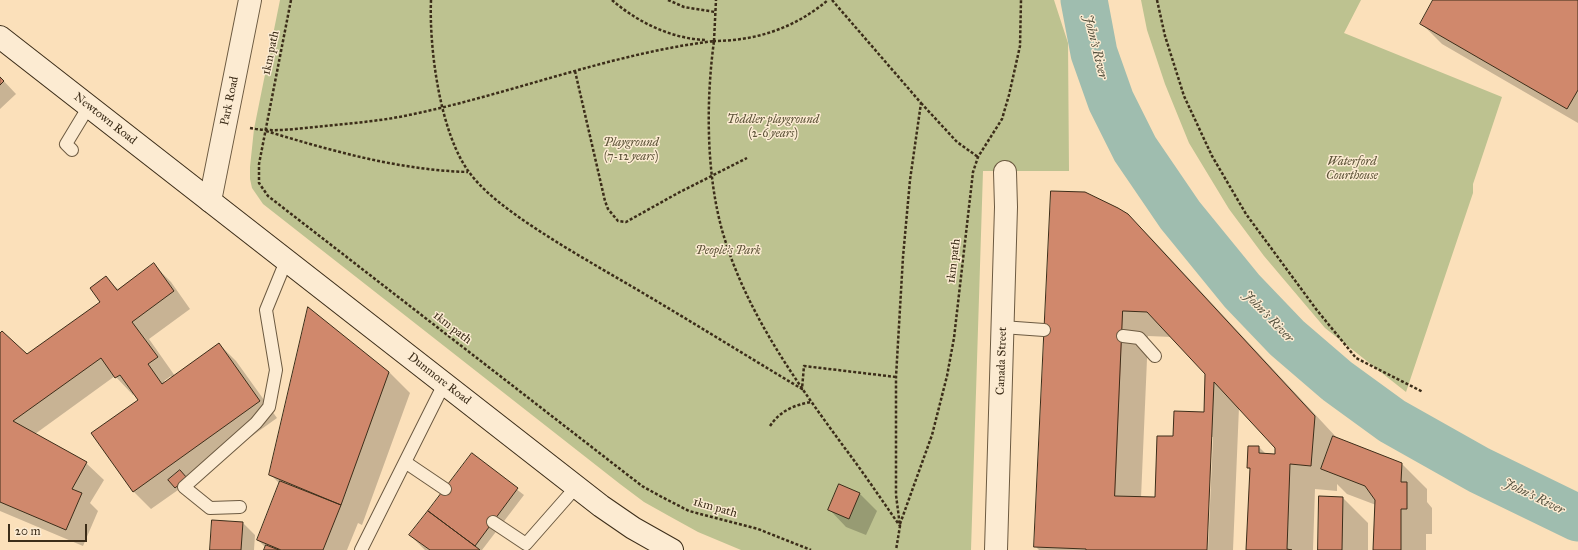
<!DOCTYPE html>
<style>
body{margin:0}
#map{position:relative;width:1578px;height:550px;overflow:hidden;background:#fbe0ba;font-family:"IM FELL Great Primer",serif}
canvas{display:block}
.scale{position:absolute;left:8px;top:524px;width:79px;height:18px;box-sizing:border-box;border:2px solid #3c2d19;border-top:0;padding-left:5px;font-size:12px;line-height:14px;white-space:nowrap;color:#3c2d19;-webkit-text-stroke:3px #fcebd2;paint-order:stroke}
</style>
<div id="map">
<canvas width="1578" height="550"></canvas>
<div class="scale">20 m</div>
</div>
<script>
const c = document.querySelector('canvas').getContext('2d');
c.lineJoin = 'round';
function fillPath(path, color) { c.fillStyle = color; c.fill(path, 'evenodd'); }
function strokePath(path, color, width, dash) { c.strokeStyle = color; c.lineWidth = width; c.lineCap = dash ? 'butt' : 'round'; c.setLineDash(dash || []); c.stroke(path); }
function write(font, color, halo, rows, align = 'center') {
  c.font = font + ' "IM FELL Great Primer",serif'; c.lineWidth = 3; c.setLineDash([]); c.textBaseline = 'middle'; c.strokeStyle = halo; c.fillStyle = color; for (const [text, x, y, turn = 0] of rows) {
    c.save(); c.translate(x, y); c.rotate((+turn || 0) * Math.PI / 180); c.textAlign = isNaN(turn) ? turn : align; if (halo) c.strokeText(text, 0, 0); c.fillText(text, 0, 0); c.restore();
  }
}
const green = new Path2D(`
 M280,0h774l14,43 1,128h-86l-12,379h-230l-43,-18 -29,-16 -25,-14 -24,-18 -357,-280 -11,-16 -2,-9v-12l4,-38z
 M1141,0h220l-17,33 158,64 -29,87v9l-67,199 -81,-64 -61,-72 -35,-47 -40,-66 -24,-59 -18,-54z`);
const shadow = new Path2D(`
 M1434,0h144v123l-136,-79 -21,-21z
 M0,77l16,17 -16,15z
 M1128,215l26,26 183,197 64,25 26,26v13l5,6v26h-6v16h-52l2,-45 -29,-11 -10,-10v7l-22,-2 -2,61h-66l4,-80 -3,-2 11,-21 7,7 10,1v-8l-37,-40 -6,143h-25l5,-113h-2l-5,113h-167l-4,-4zM1148,336l24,1 34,37 -1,39 -31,24 -18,61h-15z
 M154,265l17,17 19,27 -41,30 26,37 44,-32 17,17 41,57 -88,63 3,4 -10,9 -4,-4 -27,19 -17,-17 -41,-58 46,-33 -5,-7 -1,1 -18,-19 -80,58 51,29 18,17 -14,23 8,8 -15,35 -83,-35v-177l27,22 74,-54 5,-24 13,12zM171,376l1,2 -7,5 -1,-2z
 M389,372l21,21 -48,132 -4,-2 -11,27h-82l1,-2 -8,-8 22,-56 -10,-10z
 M472,455l52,40 -42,55h-57l-15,-15z
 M840,485l20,9 17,17 -11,24 -20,-8 -17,-18z
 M1343,498l25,25v27h-49z
 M243,523l12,12 -1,15h-43z`);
const river = new Path2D(`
 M1084,0l10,53 17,48 24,48 45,66 62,76 45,47 50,43 55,40 87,49 99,48`);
const building = new Path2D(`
 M1433,0h145v90l-11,19 -147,-85z
 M0,77l4,4 -4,4z
 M1051,191l34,1 33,16 10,6 187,202 -4,50 -21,-2 -3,85 5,1h-46l4,-82h-3l1,-22h11v7l16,1v-6l-61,-66 -7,168h-121v-1l-52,-2zM1123,311l24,1 58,62 -1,38 -30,-1 -1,25h-16l-2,61 -40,-1z
 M154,263l20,28 -42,31 26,35 -10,7 14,20 57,-41 41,58 -127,91 -42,-59 47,-33 -18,-25 -5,3 -14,-20 -88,63 74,41 -15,27 10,4 -16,37 -66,-28v-169l2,-2 25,23 73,-52 -10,-14 16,-12 11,14z
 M308,307l81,65 -48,133 -72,-30z
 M1333,436l69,27 -1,19h6v27h-6v41h-28l2,-50 -10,-14 -44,-17z
 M472,453l46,35 -43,58 -47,-35z
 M180,470l7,8 -12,10 -7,-8z
 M280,481l61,24 -18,45h-42l-24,-10z
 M839,484l21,9 -11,26 -21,-9z
 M1319,496l24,1 -1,53h-24z
 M428,511l47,35 5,4h-50l-21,-15z
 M212,520l31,2 -2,28h-31z
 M266,545l13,5h-15z`);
const path = new Path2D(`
 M291,0l-32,164v19l9,13 374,290 18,10 29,15 69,18 53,21
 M431,0c-2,48 9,133 38,172 14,19 34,34 54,48 35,24 72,45 108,66 58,34 114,69 171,103l2,-23 92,11
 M612,0c25,22 60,39 94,40
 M668,0l16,7 31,5
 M832,0l89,103 -11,77 -7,77 -7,120v118l4,31 -4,24
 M1157,0l8,36 19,60 28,60 34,58 70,95 40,49 67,34
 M713,41c43,0 82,-13 115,-41
 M714,41l2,-41
 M575,71l30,130 3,8 10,12 8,1 52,-29 69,-35
 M921,103l36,39 21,15
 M250,128c24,5 50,0 75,-2 28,-3 56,-5 84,-11 102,-21 200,-61 305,-74 -8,59 -8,131 8,189 23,81 73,150 122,217 19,25 37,52 56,79
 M266,131c66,20 133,39 202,41
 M770,426c10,-15 24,-21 41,-24
 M900,524l32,-89 15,-59 7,-38 19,-166 5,-15 24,-38 7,-24 11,-49 1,-46`);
const service = new Path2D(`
 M72,150l-6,-6 23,-38
 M1002,327l42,3
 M1123,336l16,2 16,18
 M405,462l40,27
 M240,507l-30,1 -26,-21 72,-64 13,-16 7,-37 -10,-60 20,-49
 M493,522l33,22 51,-58
 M361,550l83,-166`);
const minor = new Path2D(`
 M996,550l10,-343 -1,-35`);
const tertiary = new Path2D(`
 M210,201l40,-201`);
const secondary = new Path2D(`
 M0,37l601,469 32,22 39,22`);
const streetNames = [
 ["1km path",271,53,-78],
 ["Park Road",230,101,-78],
 ["Newtown Road",105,119,38],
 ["1km path",954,261,-83],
 ["1km path",452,328,38],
 ["Canada Street",1002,361,-88],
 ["Dunmore Road",439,379,38],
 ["1km path",715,508,16]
];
const parkNames = [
 ["Toddler playground",773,120],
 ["(2-6 years)",773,134],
 ["Playground",631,143],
 ["(7-12 years)",631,157],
 ["Waterford",1352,162],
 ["Courthouse",1352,176],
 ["People's Park",728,251]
];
const waterNames = [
 ["John's River",1095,47,76],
 ["John's River",1268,317,46],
 ["John's River",1534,497,26]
];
fillPath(green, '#bdc290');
fillPath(shadow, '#0003');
strokePath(river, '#9fbdaf', 47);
fillPath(building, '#d0886c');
strokePath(building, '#3c2d19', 1);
strokePath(service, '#6c5a41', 14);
strokePath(minor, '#6c5a41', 24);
strokePath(tertiary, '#6c5a41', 24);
strokePath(secondary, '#3c2d19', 24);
strokePath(path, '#3c2d19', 2.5, [3, 2]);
strokePath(service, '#fcebd2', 12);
strokePath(minor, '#fcebd2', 22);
strokePath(tertiary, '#fcebd2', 22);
strokePath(secondary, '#fcebd2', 22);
write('12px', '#3c2d19', '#fcebd2', streetNames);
write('italic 12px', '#5c5237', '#fcebd2', parkNames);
write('italic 13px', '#55513e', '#fcebd2', waterNames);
</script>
